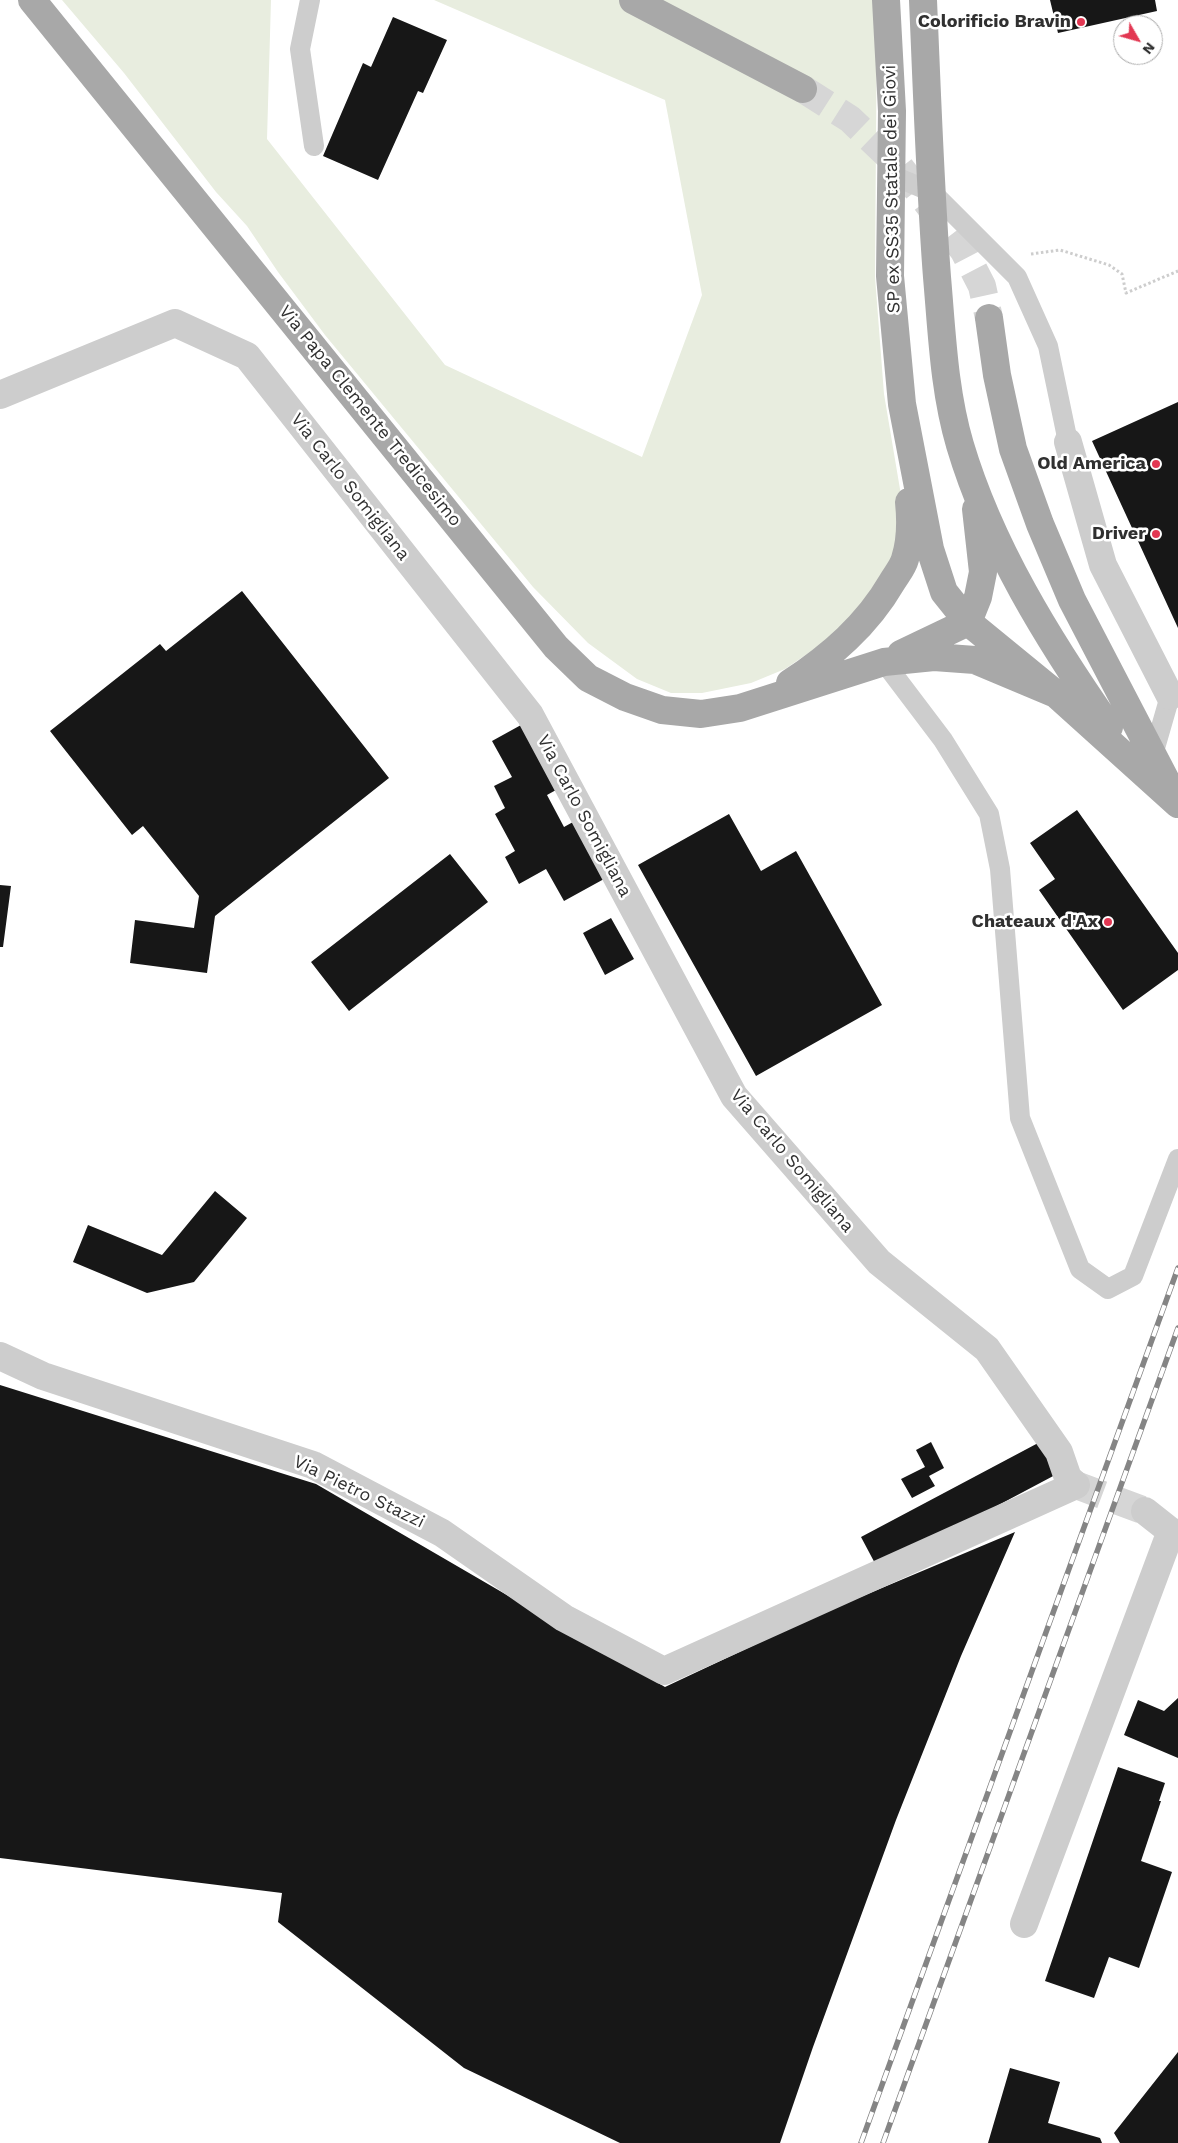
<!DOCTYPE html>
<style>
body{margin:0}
#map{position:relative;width:1178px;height:2143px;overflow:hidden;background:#fff;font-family:"Work Sans",sans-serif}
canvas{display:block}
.north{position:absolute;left:1113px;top:15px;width:50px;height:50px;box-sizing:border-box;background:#fff;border:1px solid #acacac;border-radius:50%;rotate:128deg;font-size:14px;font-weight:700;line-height:20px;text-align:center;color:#303030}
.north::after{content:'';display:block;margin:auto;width:18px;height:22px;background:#e23752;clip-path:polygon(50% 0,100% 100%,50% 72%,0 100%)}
</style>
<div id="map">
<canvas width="1178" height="2143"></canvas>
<div class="north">N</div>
</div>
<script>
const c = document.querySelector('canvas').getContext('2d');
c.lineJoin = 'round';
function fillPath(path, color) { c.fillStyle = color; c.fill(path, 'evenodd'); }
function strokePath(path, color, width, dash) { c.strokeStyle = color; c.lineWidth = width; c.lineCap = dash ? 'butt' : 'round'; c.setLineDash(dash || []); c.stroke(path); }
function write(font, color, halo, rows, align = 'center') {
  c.font = font + ' "Work Sans",sans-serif'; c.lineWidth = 5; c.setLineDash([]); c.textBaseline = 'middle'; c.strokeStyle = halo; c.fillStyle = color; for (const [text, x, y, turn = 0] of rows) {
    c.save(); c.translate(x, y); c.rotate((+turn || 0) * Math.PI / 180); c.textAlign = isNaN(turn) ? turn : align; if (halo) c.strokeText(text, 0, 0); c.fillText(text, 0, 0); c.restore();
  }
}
const green = new Path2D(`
 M62,0h209l-4,139 178,226 197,92 60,-162 -37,-195 -231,-100h443l-2,277 9,117 20,119 -13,48 -23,36 -39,42 -44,30 -34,14 -49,10h-31l-34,-14 -49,-36 -55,-56 -208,-252 -47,-63 -31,-46 -31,-34 -92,-119z`);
const building = new Path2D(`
 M1050,0h105l2,11 -99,22z
 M393,17l54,23 -24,53 -5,-2 -40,89 -55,-24 40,-93 8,4z
 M1178,402v226l-86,-187z
 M242,591l147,187 -174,138 -8,57 -77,-10 5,-43 59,8 5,-32 -56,-70 -11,9 -82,-104 110,-87 6,7z
 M521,725l35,65 -9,5 17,32 9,-5 31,57 -40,22 -18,-32 -27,15 -14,-27 10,-6 -20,-37 10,-6 -11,-22 18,-9 -20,-36z
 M1077,810l101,143v17l-55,40 -84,-120 16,-11 -25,-36z
 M729,814l32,57 35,-20 86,154 -126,71 -118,-211z
 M450,854l38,48 -139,109 -38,-49z
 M0,885l11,1 -8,61h-3z
 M611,918l23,41 -29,16 -22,-42z
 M215,1191l32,27 -53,64 -47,11 -74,-31 15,-37 74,30z
 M0,1385l316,99 349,203 155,-73 195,-82 -54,124 -65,164 -83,227 -33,96h-160l-156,-75 -186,-146 4,-29 -282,-35z
 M931,1442l13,26 -15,8 6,10 -23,12 -11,-19 24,-12 -9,-17z
 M1040,1442l17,32 -179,95 -17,-32z
 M1178,1698v60l-54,-23 14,-35 26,11z
 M1118,1767l47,16 -6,18h2l-20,60 31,11 -33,96 -30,-11 -15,41 -49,-17z
 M1178,2052v91h-58l-6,-10z
 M1010,2068l50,14 -12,41 52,15 2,5h-114z`);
const minorTunnel = new Path2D(`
 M1076,1485l69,26`);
const primaryTunnel = new Path2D(`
 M803,89l47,30 49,47 65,85 18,35 7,32`);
const path = new Path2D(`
 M1031,254l29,-4 49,15 13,9 4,19 52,-22`);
const service = new Path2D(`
 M310,0l-10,49 14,97
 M891,175l41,17 85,85 31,69 20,96
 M884,662l59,78 46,74 11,55 20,249 60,151 28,20 25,-13 45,-117
 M1153,755l17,-59`);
const pedestrian = new Path2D(`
 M1068,442l35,123 67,131`);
const minor = new Path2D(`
 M0,395l175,-72 72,33 283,359 204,381 145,166 108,87 72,103 9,26 8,7 -412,186 -100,-53 -122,-85 -129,-68 -270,-89 -43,-20
 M1145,1511l33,26
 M1024,1924l147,-393`);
const primary = new Path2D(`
 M32,0l524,647 32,31 37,19 37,13 39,4 39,-6 144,-46 50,-5 41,3 81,34
 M633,0l170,89
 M886,0l6,111 -2,165 12,128 28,145 14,43 24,30 88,72 122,110
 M923,0c4,92 7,185 14,277 5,57 7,114 23,168 30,101 89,196 149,282
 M989,318l8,57 16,74 27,75 32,76 99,190
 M901,654l67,-32 10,-25 5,-25 -7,-63
 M790,683c41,-27 77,-58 102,-101 4,-7 11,-15 13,-23 6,-19 6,-38 4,-57`);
const rail = new Path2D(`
 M861,2143l317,-875
 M883,2143l295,-815`);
const markers = [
 [1081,22,5,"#e23752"],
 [1156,464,5,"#e23752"],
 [1156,534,5,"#e23752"],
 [1108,922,5,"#e23752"]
];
const poiNames = [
 ["Colorificio Bravin",1071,22],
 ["Old America",1146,464],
 ["Driver",1146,534],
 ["Chateaux d'Ax",1098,922]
];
const streetNames = [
 ["SP ex SS35 Statale dei Giovi",892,189,-91],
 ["Via Papa Clemente Tredicesimo",370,416,51],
 ["Via Carlo Somigliana",350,487,52],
 ["Via Carlo Somigliana",584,816,62],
 ["Via Carlo Somigliana",792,1161,50],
 ["Via Pietro Stazzi",359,1492,26]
];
fillPath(green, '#e8eddf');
fillPath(building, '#171717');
strokePath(minorTunnel, '#d6d6d6', 28, [28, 14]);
strokePath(primaryTunnel, '#d6d6d6', 28, [28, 14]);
strokePath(path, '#cdcdcd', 3, [2.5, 2.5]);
strokePath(service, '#cdcdcd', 20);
strokePath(pedestrian, '#cdcdcd', 28);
strokePath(minor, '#cdcdcd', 28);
strokePath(primary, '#a8a8a8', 28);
strokePath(rail, '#858585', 5.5);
strokePath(rail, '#fff', 4, [11]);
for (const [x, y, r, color] of markers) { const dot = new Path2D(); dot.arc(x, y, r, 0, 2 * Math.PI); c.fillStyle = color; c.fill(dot); strokePath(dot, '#fff', 2); }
write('bold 18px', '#303030', '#fff', poiNames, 'right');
write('18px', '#303030', '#fff', streetNames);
</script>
